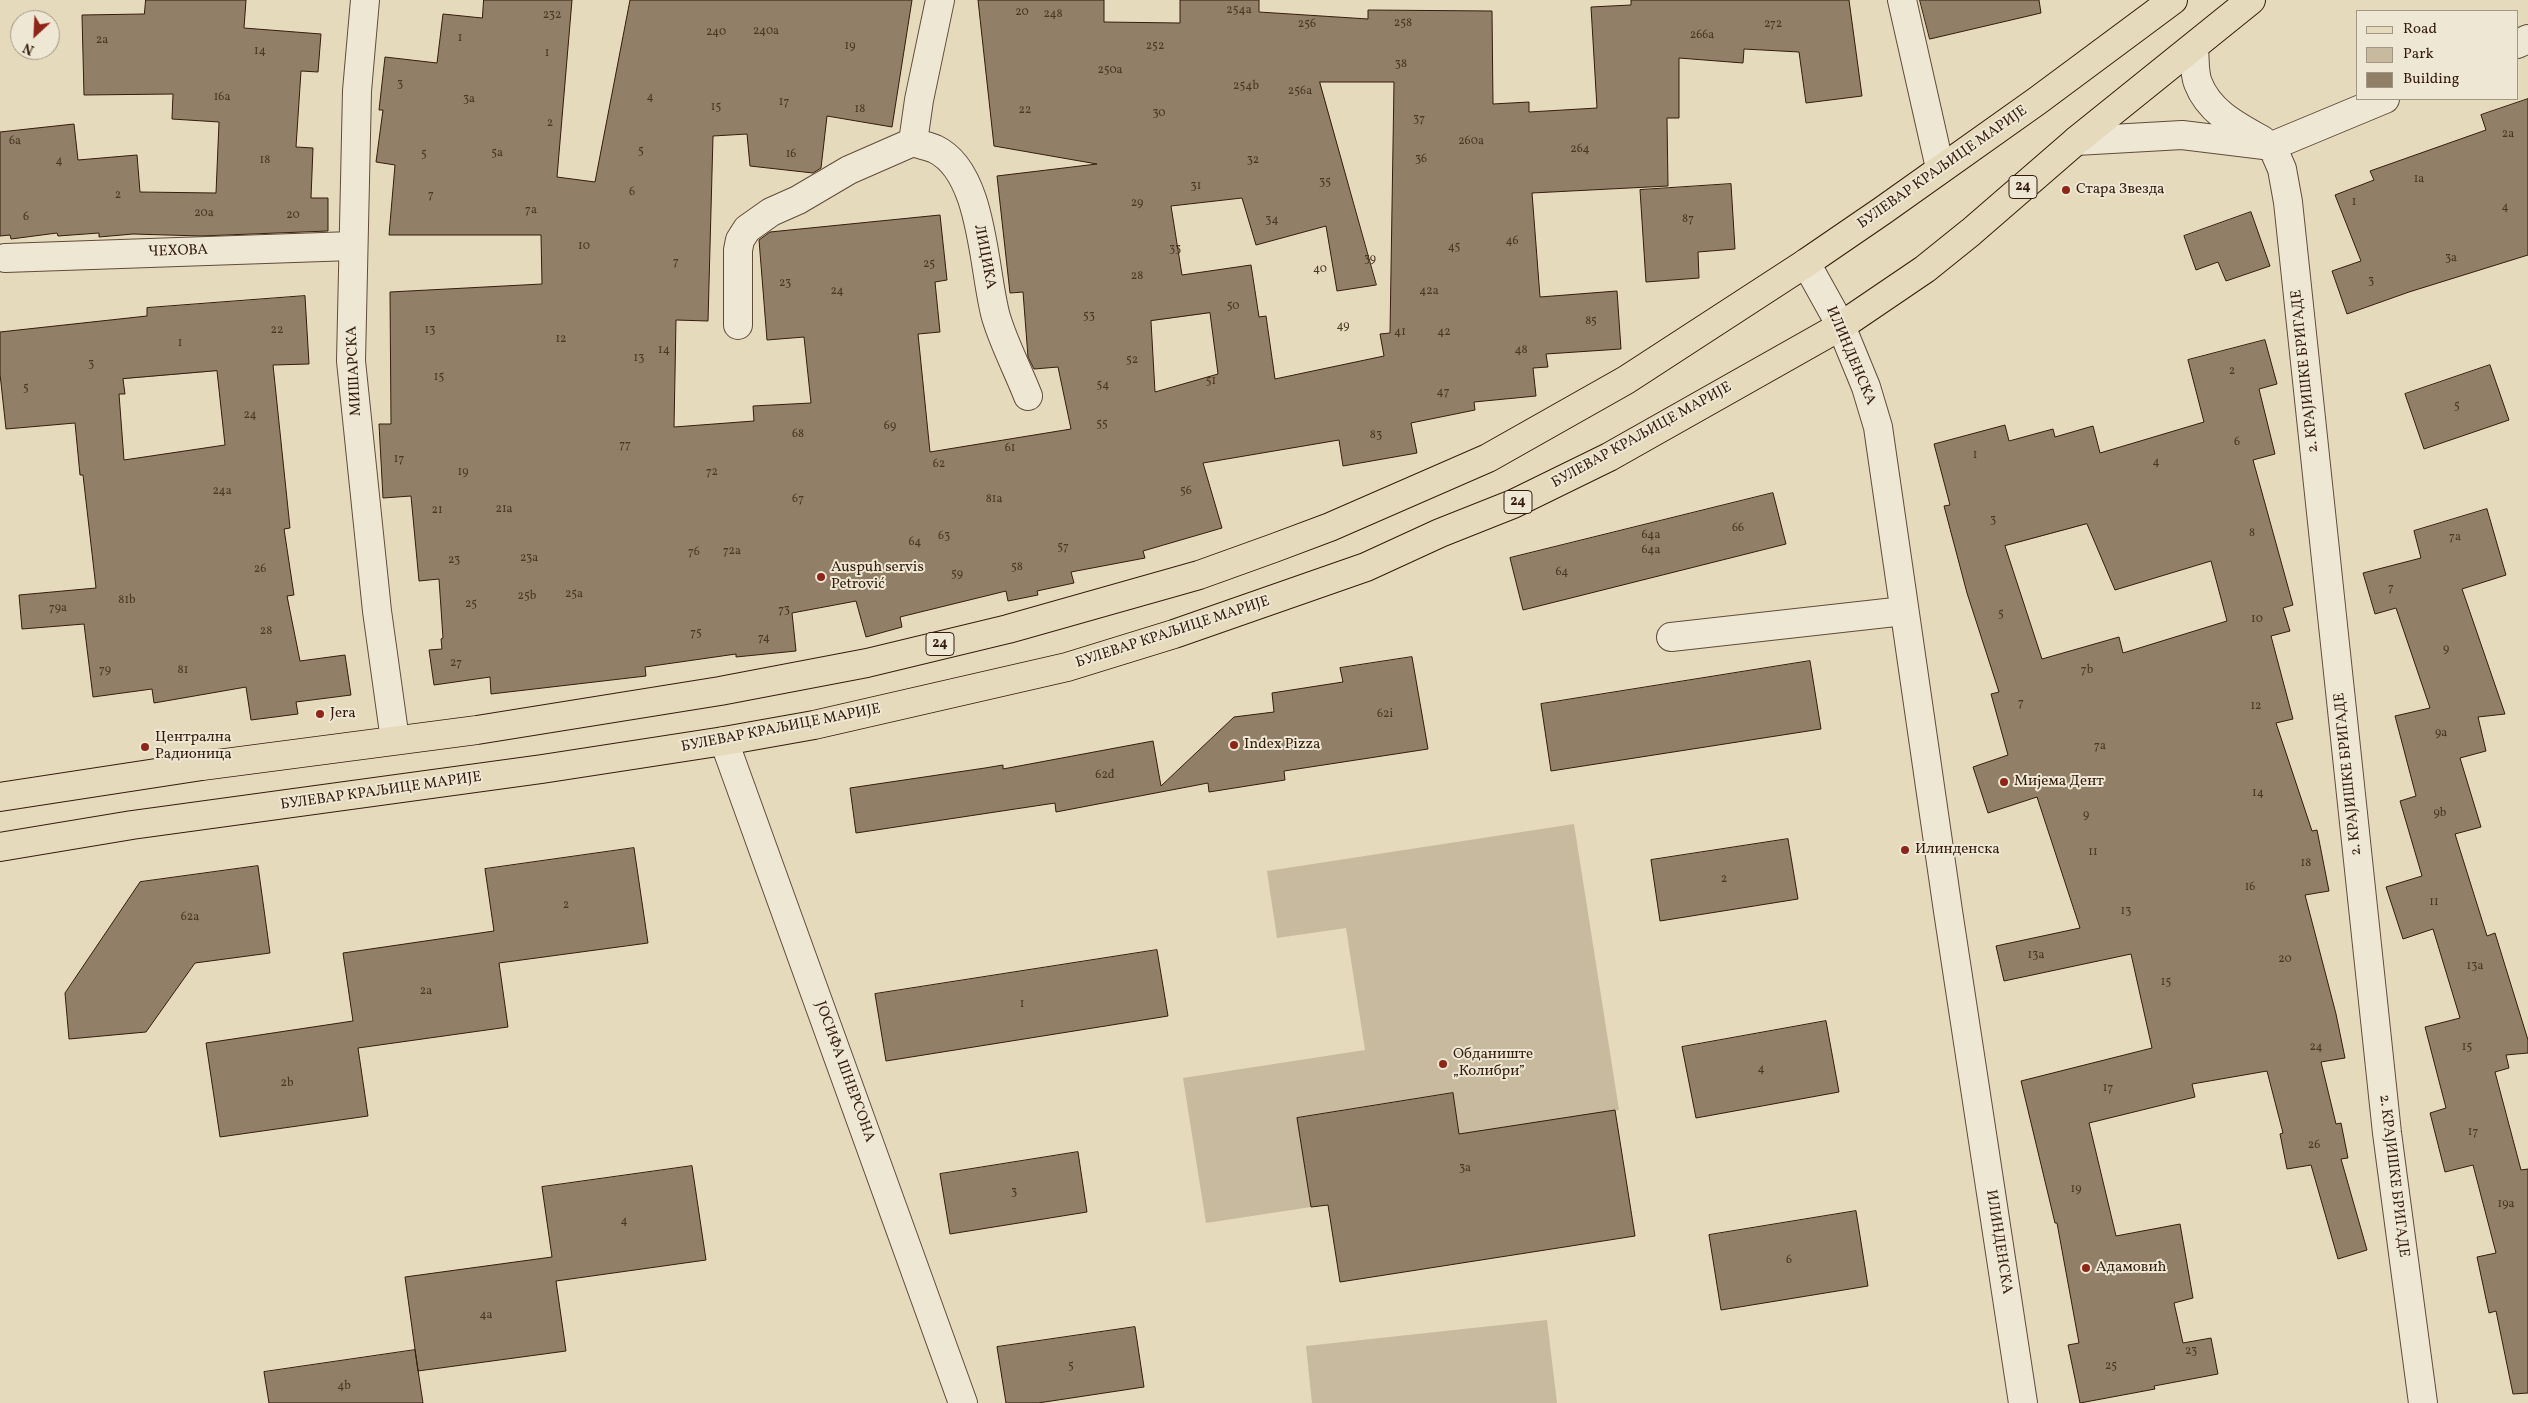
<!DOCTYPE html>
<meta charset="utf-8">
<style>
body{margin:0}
#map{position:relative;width:2528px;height:1403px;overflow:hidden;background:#e5dabc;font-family:Vollkorn,serif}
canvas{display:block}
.legend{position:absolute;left:2356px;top:10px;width:162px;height:90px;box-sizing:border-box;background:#eee7d3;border:1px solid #a49684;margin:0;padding:6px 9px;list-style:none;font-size:15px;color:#351d0d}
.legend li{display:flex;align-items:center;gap:10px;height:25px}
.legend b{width:25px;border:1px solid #a49684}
.north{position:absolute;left:10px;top:10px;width:50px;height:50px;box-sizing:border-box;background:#eee7d3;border:1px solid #a49684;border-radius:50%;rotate:205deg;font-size:14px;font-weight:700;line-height:20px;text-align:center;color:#351d0d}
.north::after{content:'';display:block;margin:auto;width:18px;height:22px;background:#8f2418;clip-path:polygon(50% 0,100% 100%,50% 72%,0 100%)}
</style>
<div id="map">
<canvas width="2528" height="1403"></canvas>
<ul class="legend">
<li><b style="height:6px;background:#e5dabc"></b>Road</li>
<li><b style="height:14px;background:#c7ba9e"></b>Park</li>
<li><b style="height:14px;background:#917f68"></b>Building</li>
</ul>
<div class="north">N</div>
</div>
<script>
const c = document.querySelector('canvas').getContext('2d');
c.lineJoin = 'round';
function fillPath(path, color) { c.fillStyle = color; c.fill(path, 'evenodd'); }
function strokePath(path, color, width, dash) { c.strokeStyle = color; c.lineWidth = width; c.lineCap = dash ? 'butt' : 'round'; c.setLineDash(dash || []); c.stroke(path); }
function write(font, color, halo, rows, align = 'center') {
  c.font = font + ' Vollkorn,serif'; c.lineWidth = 4; c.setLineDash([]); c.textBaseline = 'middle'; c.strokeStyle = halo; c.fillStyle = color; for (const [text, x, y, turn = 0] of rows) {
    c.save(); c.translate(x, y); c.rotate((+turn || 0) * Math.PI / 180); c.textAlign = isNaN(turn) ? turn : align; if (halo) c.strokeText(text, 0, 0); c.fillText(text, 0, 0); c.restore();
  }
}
const green = new Path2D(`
 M1574,824l45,286 -160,24 -6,-41 -156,25 14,89 -105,16 -23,-145 182,-28 -19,-122 -69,10 -10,-67z
 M1547,1320l10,83h-245l-6,-57z`);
const building = new Path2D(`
 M146,0h100l-2,28 77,6 -3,38 -17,-1 -5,76 17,1 -2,50h17v33l-127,5 -68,-2 -34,3v-4l-41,3 -1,-3 -46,6 -1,-4 -10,1v-104l74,-8 4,36 59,-5 3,37 76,1 3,-71 -47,-3 1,-25 -89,1 -2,-80 62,-1z
 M484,0h88l-15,177 38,5 35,-182h282l-20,127 -65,-11 -6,52 -8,5 -63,-7 -3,-32 -34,2 -5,185 -32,-1 -2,107 80,-6 -1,-15 58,-3 -7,-66 -37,3 -8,-100 11,-8 170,-17 7,65 -12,2 5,50 -22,2 12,118 141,-23 -13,-62 -24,2 -6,-12 -5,-65 -13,1 -13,-117 100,-12 -103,-18 -16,-146h126v22l76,1v-23h79v12l109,7v-9l124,1 1,93 36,-2v10l68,-4 -6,-101 40,-2v-5h218l13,96 -56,7 -7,-51 -55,-3 -1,14 -64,-5v60h-12l1,68 -136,7 8,104 77,-6 4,58 -75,5 2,13 -15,1 3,28 -62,6 1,8 -64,13 6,30 -74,13 -4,-26 -136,23 19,65 -79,23 2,7 -74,14 3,11 -37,8 1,4 -30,6 -2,-10 -106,26 2,10 -36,10 -10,-36 -64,12 4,38 -60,6v-3l-91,13 1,9 -155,18 -1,-17 -56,8 -5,-35 13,-1 -1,-10 2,-1 -4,-59 -20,2 -8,-85 -28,2 -4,-74h12l-1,-132 152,-8 -1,-49h-152l6,-70 -19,-3 7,-52h-4l6,-53 52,6 6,-49 39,4zM1320,82h74l-4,251 -10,1 4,22 -109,23 -9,-63 -7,1 -8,-52 -69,10 -11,-69 71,-8 14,47 70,-19 11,65 39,-6zM1210,313l8,61 -63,18 -4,-71z
 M1920,0h119l2,13 -111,26z
 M2528,99v156l-119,37 -62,22 -15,-43 29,-10 -26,-66 39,-15 -4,-9 116,-41 -5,-15z
 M1731,184l4,65 -37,3 1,26 -53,4 -6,-92z
 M2251,212l19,54 -44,15 -8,-19 -22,8 -12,-34z
 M305,296l4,68 -36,1 17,163 -6,1 10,66 -7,1 13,65 45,-6 6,40 -55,7 2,12 -47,6 -5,-33 -92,16 -2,-14 -59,8 -9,-73 -62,5 -3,-34 77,-7 -13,-113h-3l-5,-52 -69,6 -6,-55v-42l147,-16v-8zM217,371l8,74 -101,15 -5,-66h6l-2,-15z
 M2265,340l12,44 -18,5 16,65 -22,6 40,145 -10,3 7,23 -19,5 22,83 -17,4 36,108 5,-1 12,61 -24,4 31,119 9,44 -24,4 15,62 5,-1 7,35 -7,1 26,91 -29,9 -27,-94 -24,4 -7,-35 3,-1 -16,-62 -75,13 3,13 -106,26 27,113 64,-12 13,74 -19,5 9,40 28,-5 7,36 -64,12 1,3 -75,14 -12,-58 11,-2 -22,-120h-2l-34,-142 131,-33 -21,-94 -127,27 -8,-35 84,-18 -43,-131 -49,16 -15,-46 35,-12 -17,-61 8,-2 -32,-99 -23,-87 6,-1 -16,-61 71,-19 4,16 44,-12 2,8 38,-11 7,27 104,-31 -16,-62zM2087,524l28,66 96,-29 16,60 -104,32 -4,-16 -77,22 -37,-113z
 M2490,365l19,55 -85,29 -19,-55z
 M1773,493l13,51 -263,66 -13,-52z
 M2487,509l19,66 -44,14 43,125 -27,3 8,34 -26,7 21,69 -26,7 32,102 8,-3 33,107v13l-22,2 3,13 -14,4 26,98 7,-1v224l-15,1 -17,-83 -7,2 -12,-56 19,-4 -23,-88 -28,7 -15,-59 16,-5 -21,-81 35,-9 -27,-89 -30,10 -17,-52 36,-11 -22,-75 16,-5 -21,-80 35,-8 -34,-100 -21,6 -12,-41 58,-15 -7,-27z
 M1412,657l16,92 -144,22 1,9 -76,12 -1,-9 -152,29 -1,-9 -199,30 -6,-45 135,-20 18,-3v4l150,-28 8,45 73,-69 40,-5 -2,-19 71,-11 -3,-14z
 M1810,661l11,68 -270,42 -10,-67z
 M1788,839l10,60 -138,22 -9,-61z
 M634,848l14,95 -149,20 9,64 -150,21 10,68 -148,21 -14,-94 147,-22 -10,-68 151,-22 -9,-62z
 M258,866l12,87 -75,10 -49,69 -77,7 -4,-46 75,-111z
 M1157,950l11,66 -282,45 -11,-67z
 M1826,1021l13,71 -143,26 -14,-71z
 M1453,1093l6,41 156,-24 20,126 -295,46 -12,-77 -17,2 -14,-89z
 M1078,1152l9,60 -137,22 -10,-60z
 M692,1166l14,94 -150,21 10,70 -148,20 -13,-94 147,-20 -10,-70z
 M1856,1211l12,75 -147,24 -12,-75z
 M1135,1327l9,60 -106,16h-32l-9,-56z
 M415,1350l8,53h-154l-5,-31z`);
const minor = new Path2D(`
 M365,0l-8,91 -6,270 26,250 18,129
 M1902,0l38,168
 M2517,44l11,-5
 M2194,48c1,11 0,25 4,35 11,29 39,43 64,57
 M2076,141l106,-6 90,11
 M913,142c7,3 15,4 22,7 49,23 48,122 61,168 8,27 22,53 32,79
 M2272,146l10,23 6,33 99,931 36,270
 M2272,146l113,-47
 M5,258l347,-12
 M1806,263l35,63 25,61 12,40 70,484 75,492
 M738,325v-75l2,-10 7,-11 24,-17 27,-12 51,-30 64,-28 6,-42 21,-100
 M1671,637l233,-26
 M724,741l239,662`);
const major = new Path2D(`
 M0,797l202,-31 275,-36 243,-39 147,-28 141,-34 191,-54 75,-27 56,-21 158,-69 138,-78 180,-117 76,-52 155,-110 136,-101
 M0,847l132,-22 410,-56 182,-28 90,-16 253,-58 107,-33 192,-67 74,-34 73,-29 96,-47 232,-131 84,-57 46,-37 105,-91 175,-141`);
const markers = [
 [2066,190,5,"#8f2418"],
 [821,577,5,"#8f2418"],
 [320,714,5,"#8f2418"],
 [1234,745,5,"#8f2418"],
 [145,747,5,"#8f2418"],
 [2004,782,5,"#8f2418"],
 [1905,850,5,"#8f2418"],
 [1443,1064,5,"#8f2418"],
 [2086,1268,5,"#8f2418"]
];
const numberNames = [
 ["254a",1239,11],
 ["20",1022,13],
 ["248",1053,15],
 ["232",552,16],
 ["258",1403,24],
 ["256",1307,25],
 ["272",1773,25],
 ["240a",766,32],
 ["240",716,33],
 ["266a",1702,36],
 ["1",460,39],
 ["2a",102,41],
 ["19",850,47],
 ["252",1155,47],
 ["14",260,52],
 ["1",547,54],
 ["38",1401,65],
 ["250a",1110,71],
 ["3",400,85],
 ["254b",1246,87],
 ["256a",1300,92],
 ["16a",222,98],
 ["4",650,98],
 ["3a",469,100],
 ["17",784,103],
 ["15",716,108],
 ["18",860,110],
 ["22",1025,111],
 ["30",1159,114],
 ["37",1419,120],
 ["2",550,124],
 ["2a",2508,135],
 ["6a",15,142],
 ["260a",1471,142],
 ["264",1580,150],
 ["5",641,152],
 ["5a",497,154],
 ["5",424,155],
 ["16",791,155],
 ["36",1421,160],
 ["18",265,161],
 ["32",1253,161],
 ["4",59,162],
 ["1a",2419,180],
 ["35",1325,183],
 ["31",1196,187],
 ["6",632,193],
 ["2",118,196],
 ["7",431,196],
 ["1",2354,203],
 ["29",1137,204],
 ["4",2505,208],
 ["7a",531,211],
 ["20a",204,214],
 ["20",293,216],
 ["6",26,218],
 ["87",1688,220],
 ["34",1272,221],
 ["46",1512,242],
 ["10",584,247],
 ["45",1454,248],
 ["33",1175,250],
 ["3a",2451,259],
 ["39",1370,260],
 ["7",676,263],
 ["25",929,265],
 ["40",1320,270],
 ["28",1137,277],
 ["3",2371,282],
 ["23",785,284],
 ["24",837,292],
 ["42a",1429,292],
 ["50",1233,307],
 ["53",1089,317],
 ["85",1591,322],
 ["49",1343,327],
 ["22",277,331],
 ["13",430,331],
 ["41",1400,333],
 ["42",1444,333],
 ["12",561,340],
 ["1",180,344],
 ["14",664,351],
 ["48",1521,351],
 ["13",639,359],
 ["52",1132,361],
 ["3",91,365],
 ["2",2232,372],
 ["15",439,378],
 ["51",1211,382],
 ["54",1103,386],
 ["5",26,389],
 ["47",1443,393],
 ["5",2457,407],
 ["24",250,416],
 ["55",1102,425],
 ["69",890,427],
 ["68",798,435],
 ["83",1376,436],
 ["6",2237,443],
 ["77",625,446],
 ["61",1010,449],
 ["1",1975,456],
 ["17",399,460],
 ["4",2156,463],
 ["62",939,465],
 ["19",463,473],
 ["72",712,473],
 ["24a",222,492],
 ["56",1186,492],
 ["67",798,500],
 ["81a",994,500],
 ["21a",504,510],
 ["21",437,511],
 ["3",1993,521],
 ["66",1738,529],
 ["8",2252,534],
 ["64a",1651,536],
 ["63",944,537],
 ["7a",2455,538],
 ["64",915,543],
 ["57",1063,548],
 ["64a",1651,551],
 ["72a",732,552],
 ["76",694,553],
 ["23a",529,559],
 ["23",454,561],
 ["58",1017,568],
 ["26",260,570],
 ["64",1562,573],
 ["59",957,575],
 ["7",2391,589],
 ["25a",574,595],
 ["25b",527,597],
 ["81b",127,601],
 ["25",471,605],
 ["79a",58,609],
 ["73",784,611],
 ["5",2001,615],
 ["10",2257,620],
 ["28",266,632],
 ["75",696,634],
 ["74",764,639],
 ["9",2446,650],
 ["27",456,664],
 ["79",105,671],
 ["81",183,671],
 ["7b",2087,671],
 ["7",2021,704],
 ["12",2256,707],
 ["62i",1385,715],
 ["9a",2441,734],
 ["7a",2100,747],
 ["62đ",1105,776],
 ["14",2258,794],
 ["9b",2440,814],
 ["9",2086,816],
 ["11",2093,853],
 ["18",2306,864],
 ["2",1724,880],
 ["16",2250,888],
 ["11",2434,903],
 ["2",566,906],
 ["13",2126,912],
 ["62a",190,918],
 ["13a",2036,956],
 ["20",2285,960],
 ["13a",2475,967],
 ["15",2166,983],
 ["2a",426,992],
 ["1",1022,1005],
 ["24",2316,1048],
 ["15",2467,1048],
 ["4",1761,1070],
 ["2b",287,1084],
 ["17",2108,1089],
 ["17",2473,1133],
 ["26",2314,1146],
 ["3a",1465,1169],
 ["19",2076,1190],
 ["3",1014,1193],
 ["19a",2506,1205],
 ["4",624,1222],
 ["6",1789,1261],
 ["4a",486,1316],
 ["23",2191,1352],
 ["5",1071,1367],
 ["25",2111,1367],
 ["4b",344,1387]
];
const shields = [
 [2023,187,28],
 [1518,502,28],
 [940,644,28]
];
const shieldNames = [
 ["24",2023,187],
 ["24",1518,502],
 ["24",940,644]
];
const streetNames = [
 ["БУЛЕВАР КРАЉИЦЕ МАРИЈЕ",1943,168,-35],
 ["ЧЕХОВА",178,252,-2],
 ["ЛИЦИКА",984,257,79],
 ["ИЛИНДЕНСКА",1850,356,67],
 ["МИШАРСКА",355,371,-93],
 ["2. КРАЈИШКЕ БРИГАДЕ",2306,371,-96],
 ["БУЛЕВАР КРАЉИЦЕ МАРИЈЕ",1642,436,-29],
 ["БУЛЕВАР КРАЉИЦЕ МАРИЈЕ",1173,633,-18],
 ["БУЛЕВАР КРАЉИЦЕ МАРИЈЕ",781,729,-11],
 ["2. КРАЈИШКЕ БРИГАДЕ",2349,774,-96],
 ["БУЛЕВАР КРАЉИЦЕ МАРИЈЕ",381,792,-8],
 ["ЈОСИФА ШНЕРСОНА",844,1072,70],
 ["2. КРАЈИШКЕ БРИГАДЕ",2393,1176,83],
 ["ИЛИНДЕНСКА",1998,1242,81]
];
const poiNames = [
 ["Стара Звезда",2076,190],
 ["Auspuh servis",831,568],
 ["Petrović",831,585],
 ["Jera",330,714],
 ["Централна",155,738],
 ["Радионица",155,755],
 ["Index Pizza",1244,745],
 ["Мијема Дент",2014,782],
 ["Илинденска",1915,850],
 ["Обданиште",1453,1055],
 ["„Колибри”",1453,1072],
 ["Адамовић",2096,1268]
];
fillPath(green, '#c7ba9e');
fillPath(building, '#917f68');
strokePath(building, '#351d0d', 1);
strokePath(minor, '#614c39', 30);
strokePath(major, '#351d0d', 30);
strokePath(minor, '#eee7d3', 28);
strokePath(major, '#e5dabc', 28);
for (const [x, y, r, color] of markers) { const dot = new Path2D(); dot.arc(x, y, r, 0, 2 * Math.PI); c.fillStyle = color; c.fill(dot); strokePath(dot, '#eee7d3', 2); }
write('12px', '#4c3624', null, numberNames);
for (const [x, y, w] of shields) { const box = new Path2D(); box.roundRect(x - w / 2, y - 11.5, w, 23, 4); c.fillStyle = '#eee7d3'; c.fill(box); strokePath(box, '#351d0d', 1); }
write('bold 14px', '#351d0d', null, shieldNames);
write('15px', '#351d0d', '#eee7d3', streetNames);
write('15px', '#351d0d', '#eee7d3', poiNames, 'left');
</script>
